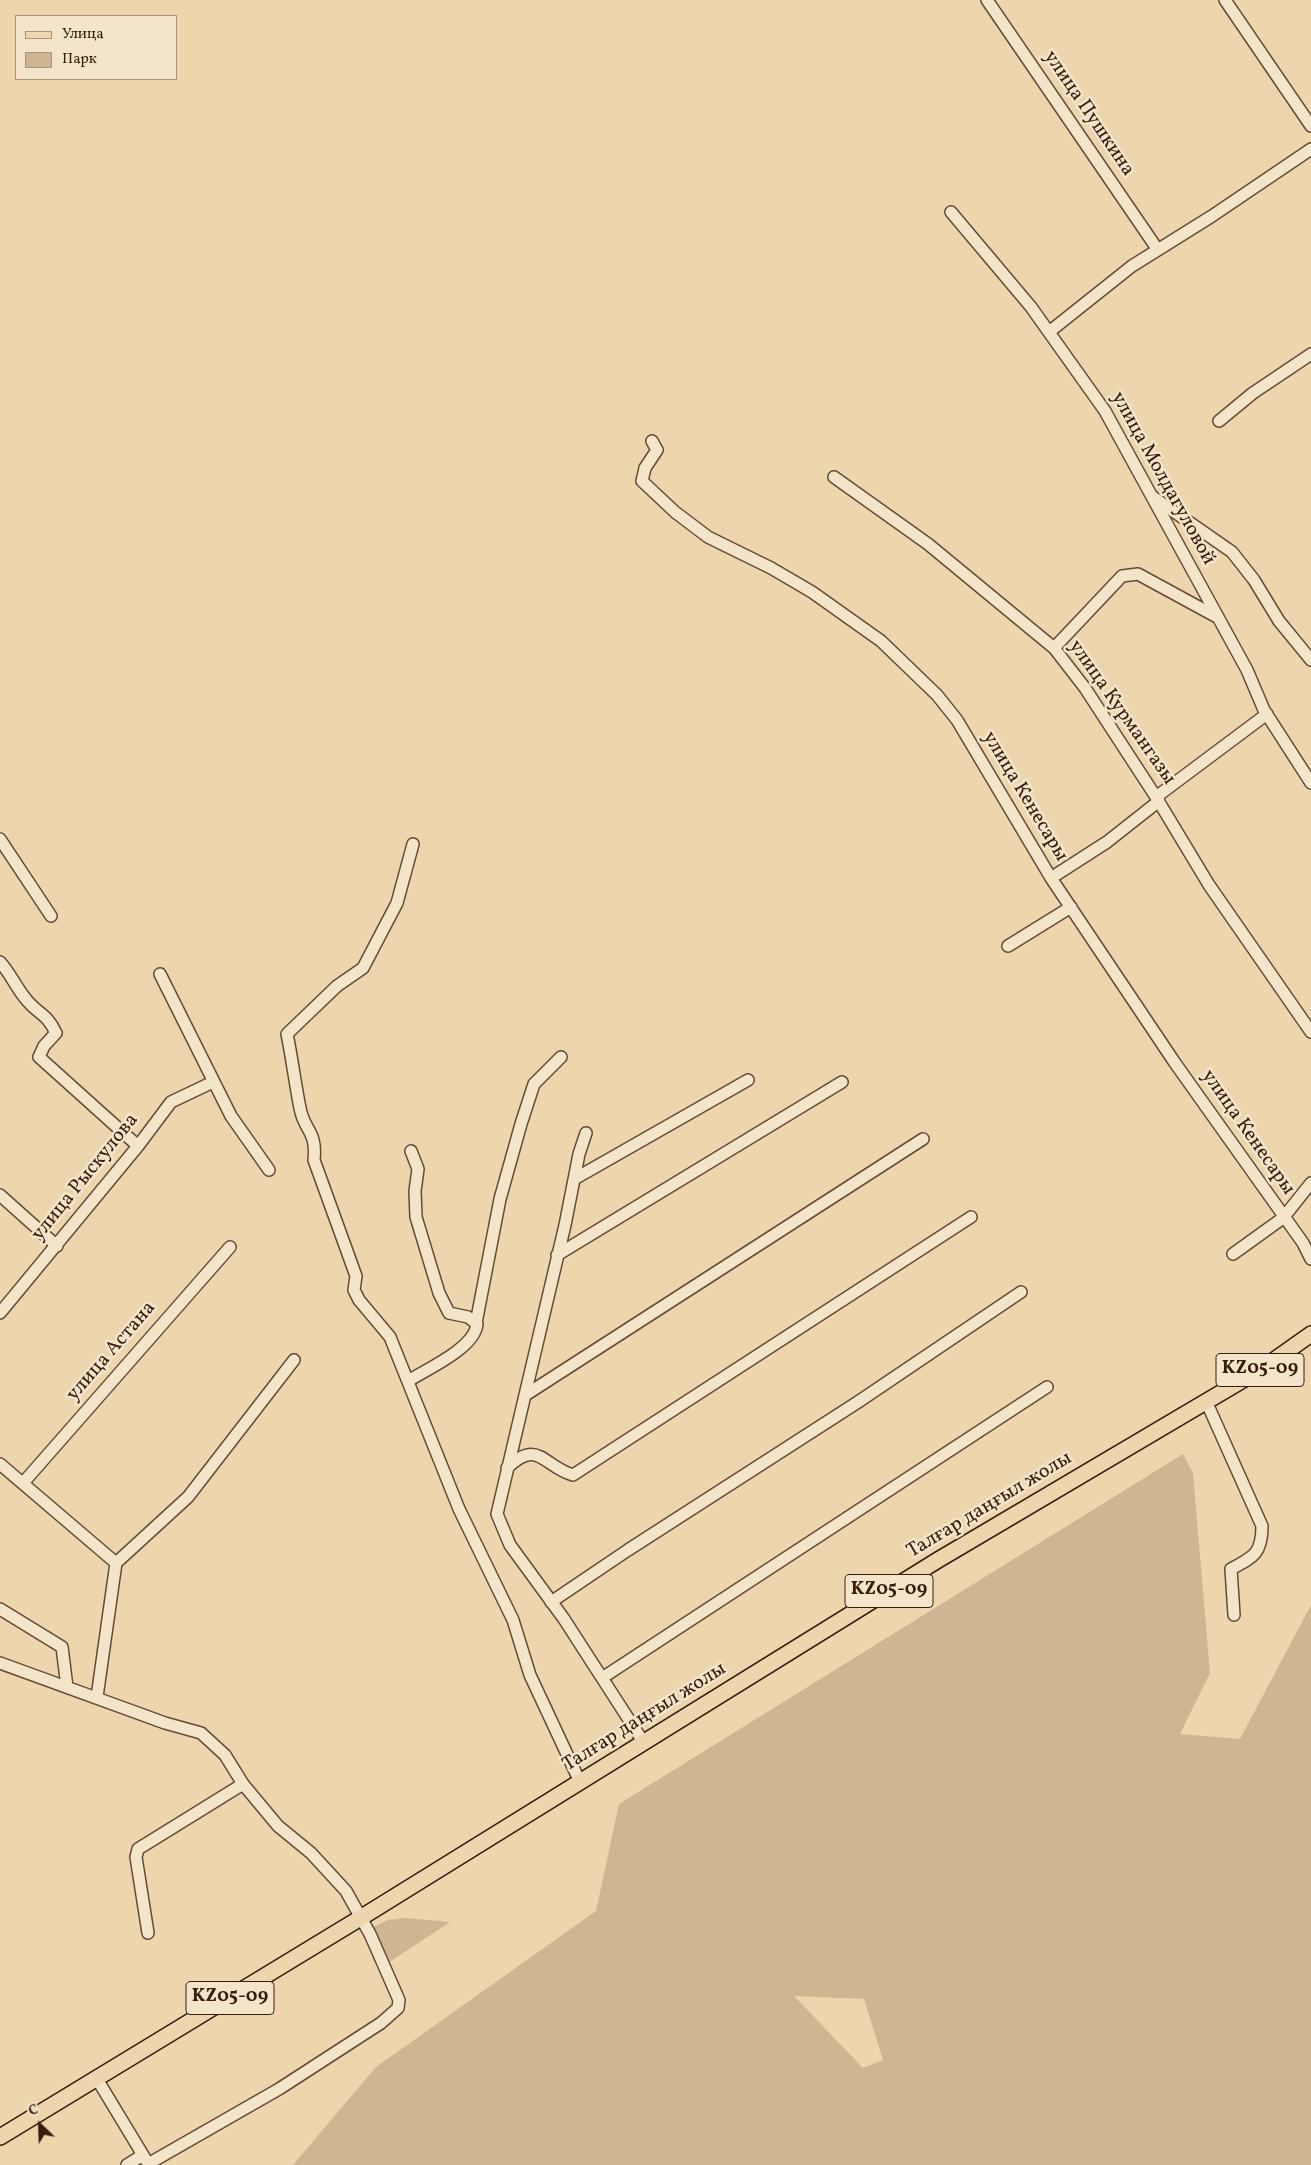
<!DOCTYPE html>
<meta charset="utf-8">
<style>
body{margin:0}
#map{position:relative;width:1311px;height:2165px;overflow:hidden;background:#edd5ae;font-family:Vollkorn,serif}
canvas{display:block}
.legend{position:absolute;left:15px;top:15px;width:162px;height:65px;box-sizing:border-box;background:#f3e4ca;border:1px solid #a8947e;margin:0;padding:6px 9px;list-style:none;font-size:15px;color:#381d0d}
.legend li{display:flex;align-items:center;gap:10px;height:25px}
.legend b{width:25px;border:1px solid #a8947e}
.north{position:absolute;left:15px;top:2100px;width:50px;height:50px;-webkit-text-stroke:4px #f3e4ca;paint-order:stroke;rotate:336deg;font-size:14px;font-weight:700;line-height:20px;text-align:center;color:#381d0d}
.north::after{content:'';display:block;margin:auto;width:18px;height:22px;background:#381d0d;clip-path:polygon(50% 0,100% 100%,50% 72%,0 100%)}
</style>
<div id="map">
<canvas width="1311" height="2165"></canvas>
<ul class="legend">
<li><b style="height:6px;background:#edd5ae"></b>Улица</li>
<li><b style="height:14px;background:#ceb693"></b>Парк</li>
</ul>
<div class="north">С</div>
</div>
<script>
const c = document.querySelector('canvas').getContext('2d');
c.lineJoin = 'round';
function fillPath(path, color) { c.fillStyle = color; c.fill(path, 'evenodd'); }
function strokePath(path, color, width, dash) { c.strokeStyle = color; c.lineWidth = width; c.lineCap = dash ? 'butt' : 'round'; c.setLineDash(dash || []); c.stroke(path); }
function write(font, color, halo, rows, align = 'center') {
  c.font = font + ' Vollkorn,serif'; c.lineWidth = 5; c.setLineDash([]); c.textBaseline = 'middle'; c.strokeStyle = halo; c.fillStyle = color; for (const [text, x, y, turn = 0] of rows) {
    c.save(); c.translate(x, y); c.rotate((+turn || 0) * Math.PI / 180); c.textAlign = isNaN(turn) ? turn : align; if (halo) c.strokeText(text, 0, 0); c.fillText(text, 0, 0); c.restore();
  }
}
const green = new Path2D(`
 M1183,1454l10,19 17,200 -30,61 60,5 71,-134v560h-1018l83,-98 220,-156 23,-107zM794,1996l70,3 19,61 -20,8z
 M405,1918l45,4 -62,41 -15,-36 15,-7z`);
const minor = new Path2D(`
 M987,0l171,250
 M1225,0l86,126
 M951,212l80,95 74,104 142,259 17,40 47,73
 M1049,332l83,-66 80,-50 99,-67
 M1219,421l34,-28 58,-39
 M652,441l5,9 -12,18 -3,13 33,31 33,25 63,31 41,24 69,49 56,54 20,25 94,158 124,185 128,180 8,16
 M834,477l94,67 126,104 31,40 71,109 53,88 102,147
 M1153,497l79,55 22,28 25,41 32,39
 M1054,648l68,-72 16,-2 79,43
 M1156,797l111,-83
 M0,839l51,77
 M413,844l-16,59 -34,65 -26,18 -50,48c5,24 8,49 13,74 4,23 17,22 14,52l42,116 -2,14 5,10 31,37 69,172 54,111 17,55 50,107
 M1051,878l56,-36 52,-41
 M1008,946l63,-39
 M0,962c10,11 16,25 25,36 12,16 21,14 31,35l-12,13 -5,11 99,89
 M160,974l71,142 38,54
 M586,1133l-7,21 -14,71 -68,289 13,31 54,74 80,124
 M576,1178l172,-98
 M0,1195l57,51
 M1233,1254l50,-36 28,-35
 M557,1255l285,-173
 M0,1313l138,-167 33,-44 42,-20
 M476,1323l24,-124 21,-75 13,-40 27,-27
 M408,1381c19,-12 67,-33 69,-57l-9,-7 -19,-4 -10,-20 -23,-76 -1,-26 3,-22 -7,-18
 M527,1394l396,-255
 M1206,1401l56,125c0,27 -8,31 -31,43l3,46
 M0,1464l116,99 -19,134
 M507,1468c31,-30 36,-2 66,7l398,-258
 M23,1483l207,-236
 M116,1563l72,-66 106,-137
 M551,1602l77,-52 230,-148 163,-110
 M0,1609l62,38 5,40
 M0,1663l165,60 36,10 24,22 18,29 35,42 33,27 35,38 24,43 29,66 -1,8 -17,15 -102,66 -131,75
 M602,1678l445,-291
 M148,1933l-12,-76 2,-8 105,-65
 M97,2079l52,86
 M127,2165l16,-10`);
const major = new Path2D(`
 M0,2137l362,-220 576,-357 325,-192 48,-34`);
const shields = [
 [1260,1370,88],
 [889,1591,88],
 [230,1998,88]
];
const shieldNames = [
 ["KZ05-09",1260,1370],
 ["KZ05-09",889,1591],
 ["KZ05-09",230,1998]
];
const streetNames = [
 ["улица Пушкина",1088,114,56],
 ["улица Молдагуловой",1162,479,61],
 ["улица Курмангазы",1121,713,55],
 ["улица Кенесары",1024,797,59],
 ["улица Кенесары",1247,1133,55],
 ["улица Рыскулова",86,1178,-51],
 ["улица Астана",112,1352,-49],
 ["Талғар даңғыл жолы",990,1506,-31],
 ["Талғар даңғыл жолы",645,1718,-32]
];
fillPath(green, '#ceb693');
strokePath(minor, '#654b35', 14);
strokePath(major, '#381d0d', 18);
strokePath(minor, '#f3e4ca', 11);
strokePath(major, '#edd5ae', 15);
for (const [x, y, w] of shields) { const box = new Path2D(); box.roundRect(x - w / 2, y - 16.5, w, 33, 4); c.fillStyle = '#f3e4ca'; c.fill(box); strokePath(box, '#381d0d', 1); }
write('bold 19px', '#381d0d', null, shieldNames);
write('20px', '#381d0d', '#f3e4ca', streetNames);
</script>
